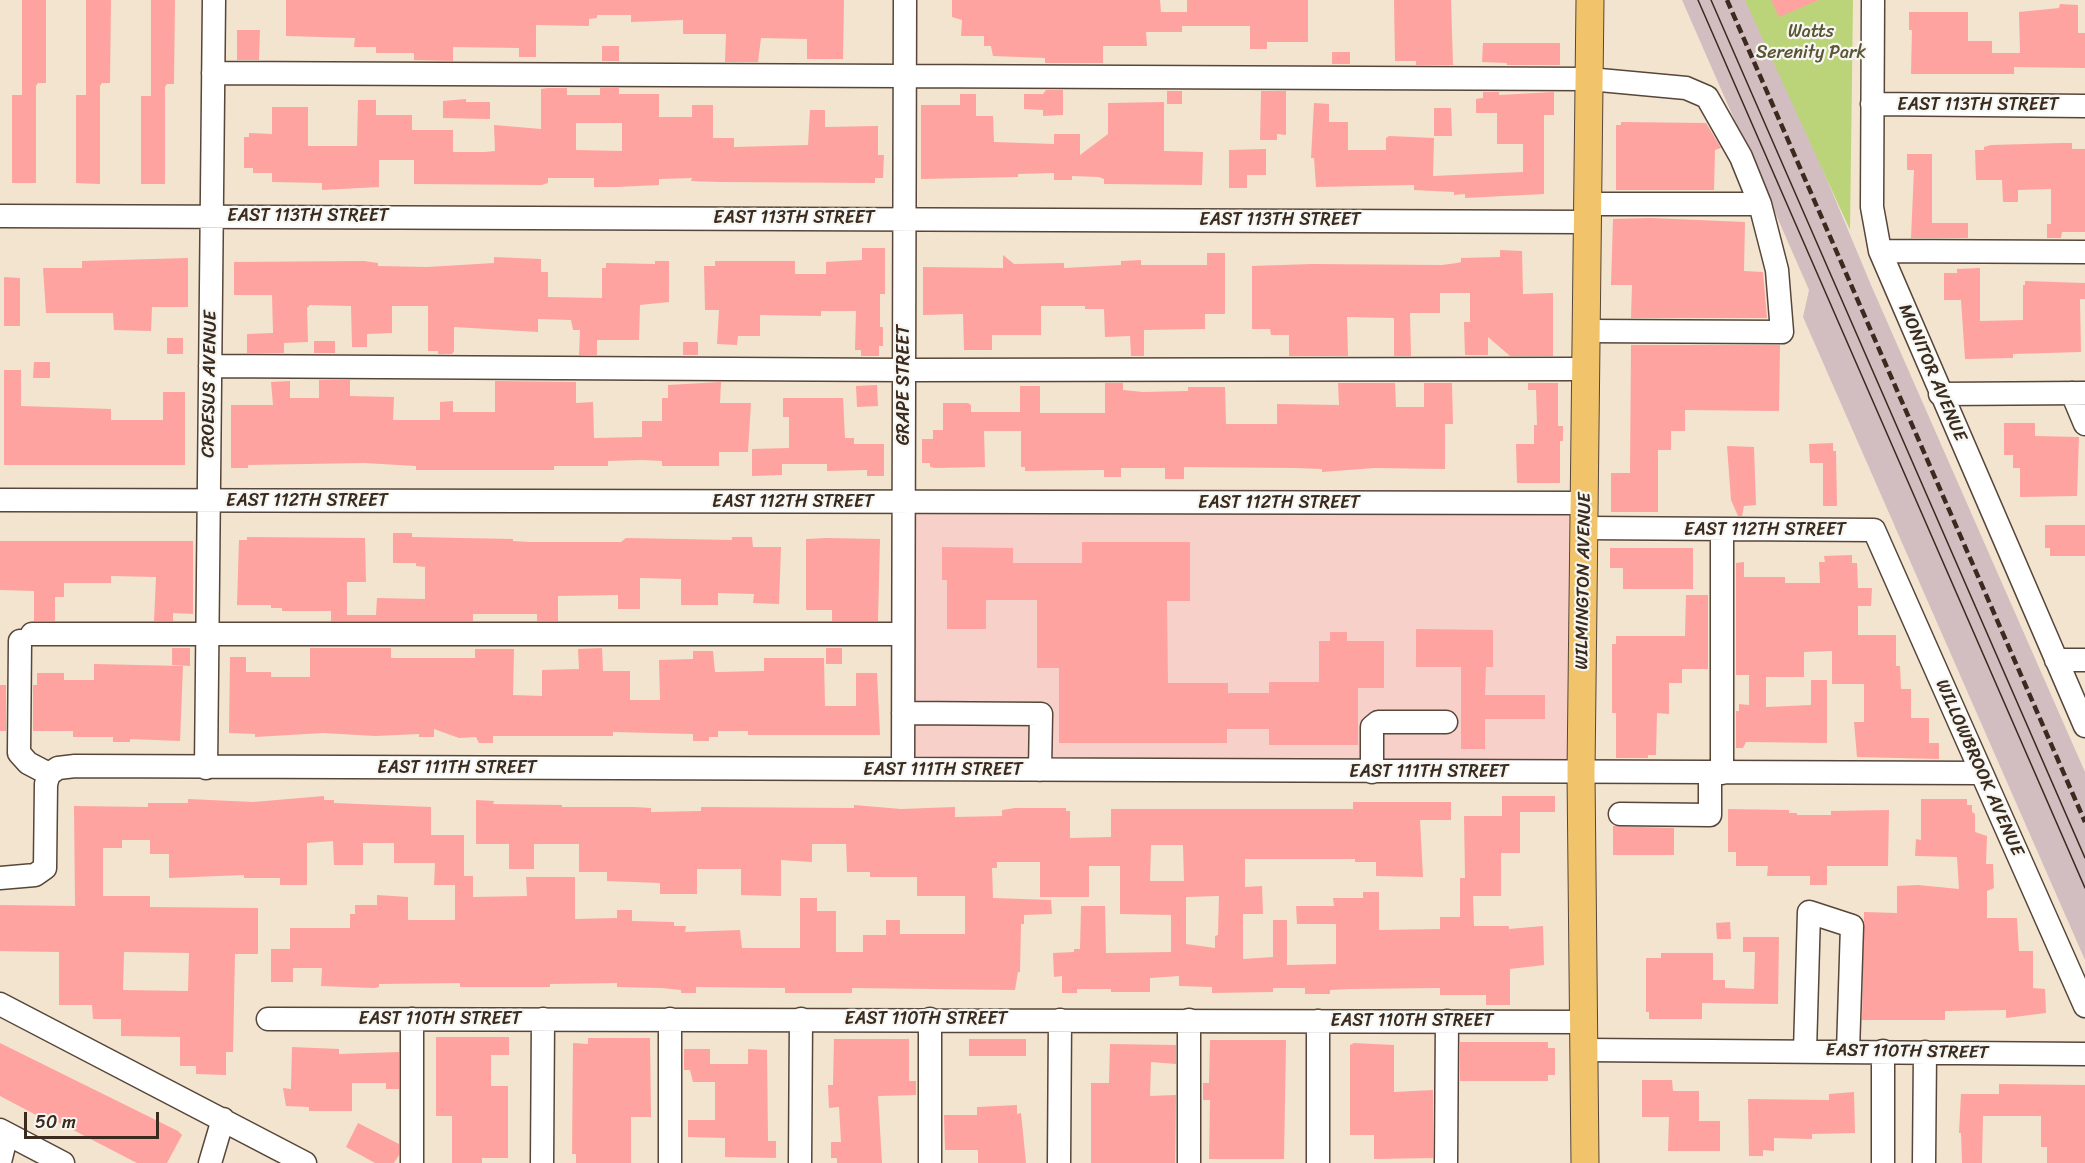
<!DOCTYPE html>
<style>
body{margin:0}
#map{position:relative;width:2085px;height:1163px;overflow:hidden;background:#f3e4cf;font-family:Sriracha,sans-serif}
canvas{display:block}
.scale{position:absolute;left:24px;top:1112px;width:135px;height:27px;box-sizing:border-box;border:3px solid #3b2a1e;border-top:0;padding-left:8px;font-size:18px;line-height:21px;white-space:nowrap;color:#3b2a1e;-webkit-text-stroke:4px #f6f6f2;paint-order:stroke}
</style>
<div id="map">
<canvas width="2085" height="1163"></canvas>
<div class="scale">50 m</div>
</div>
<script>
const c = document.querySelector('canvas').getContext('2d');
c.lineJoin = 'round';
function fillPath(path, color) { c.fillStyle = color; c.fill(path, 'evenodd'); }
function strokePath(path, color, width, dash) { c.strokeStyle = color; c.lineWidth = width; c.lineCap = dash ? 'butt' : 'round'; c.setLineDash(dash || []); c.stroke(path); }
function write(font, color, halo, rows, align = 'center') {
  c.font = font + ' Sriracha,sans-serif'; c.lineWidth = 4.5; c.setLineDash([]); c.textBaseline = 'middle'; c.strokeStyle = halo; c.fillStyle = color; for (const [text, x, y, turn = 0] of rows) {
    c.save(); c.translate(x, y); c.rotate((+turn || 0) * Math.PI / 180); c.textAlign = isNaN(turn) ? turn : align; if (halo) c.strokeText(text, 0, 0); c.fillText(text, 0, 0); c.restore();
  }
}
const built = new Path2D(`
 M905,505l676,1 -3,263 -673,-2z`);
const industrial = new Path2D(`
 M1682,0h70l119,285 214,487v188l-282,-643 6,-27z`);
const green = new Path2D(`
 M1745,0h108l-3,230z`);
const building = new Path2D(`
 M22,0h24v83h-8l-2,3v97h-24v-88h10z
 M86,0h25l-1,83h-8l-2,3v98l-24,-1v-88h10z
 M151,0h24l-1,84h-7l-2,3v97h-24v-88h10z
 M286,0h558l-1,59h-36v-20l-46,-1 -3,24h-33l1,-28h-43v-14l-52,2v-7h-34v3l-8,1v7l-53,-1v32h-17v-9l-66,-1v14l-39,-1v-7h-38v-6h-22l1,-9 -69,-2z
 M952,0h208l1,12h26v-12h121v42h-41v7h-17v-23h-68v6h-36l1,14h-44v17h-58v-5l-52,-2 -2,-10h-7v-10h-23l1,-16 -10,-3z
 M1394,0h57l2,65h-37v-4h-21z
 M1771,0h48l-40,17z
 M2060,4l18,1v28h7v35l-71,-1v7h-103l1,-44h-3v-18h59v29h24v12h28l-1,-41 40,-4z
 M237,30h23l-1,30h-22z
 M1483,43h77v22h-53v-2l-25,-1z
 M602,46h17v15h-17z
 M1332,52h18v12h-18z
 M548,88h19v7h33v-7h19v6h40v23h33v-12h21v33h21v9l74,-2 2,-35h15v17l53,-1v29h6l-1,23h-8v5l-155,-1 -29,-1 1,-3 -33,1v6l-42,2h-23v-9h-46v5l-7,2 -127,-1v-24h-35v27l-57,3v-7l-50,-1v-9h-19v-5h-9v-31h5v-4l23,1v-27h36v39h49l1,-46h18v15h36v15h41v22h32l10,-1 -1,-26 47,4v-40zM576,123h46v28l-46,-1z
 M1046,90h17v25l-20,1v-6l-19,-1v-15h19z
 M1167,91h15v13h-15z
 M1261,91h25v44l-9,-1v6h-17z
 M1483,92h16v3l55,-3v23h-10v79l-79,4v-4l-11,1v-3l-40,-2v-5l-98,2 -2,-29h-3l3,-55 15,1v18h19v28h38v-12l3,-2 45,2 -1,38 90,-4v-28h-26v-31h-21v-14l7,-1z
 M960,94h16v22h17l1,26 60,2v-10h26v21l28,-21v-31l56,-1v49l39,1 -1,33 -98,-1v-5l-5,-2 -27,-1v4h-18v-7l-36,1v3l-97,2v-74h39z
 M466,99v3h24v17l-47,-1v-17z
 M1434,108h17l1,28h-18z
 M1621,122l85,1 15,25 -6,2 -1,40h-98v-65h5z
 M2062,143h10v6h13v83h-23l-1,6h-14v-14h4v-35l-33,1v12h-15l-1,-22h-26l-1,-30h9v-3l7,-2z
 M1266,149v26h-19v13h-18v-38z
 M1907,154h25v69h36v15h-57l3,-68h-7z
 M1651,218l94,4 -1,49 19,1 4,46h-136l1,-33h-21l2,-66z
 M862,248h23v46h-5v33h3v19h-4v10h-18v-6h-6l1,-39h-35v5l-61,-1v21h-22l-1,9 -20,-1 2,-34h-14l-1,-44h11v-5h80v13h31v-12l36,-2z
 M1500,250l22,1 1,43 30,-1v63h-43l-22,-19v18h-23l-1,-33h6v-29h-30v20h-30l1,43h-17v-38l-47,-1 1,39h-59v-21h-18l-1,-6h-18v-63l60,-2 130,1 15,-2 4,-1v-4l39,-1z
 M1207,253h18v61h-20v15l-61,1v26h-13l-1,-20 -25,1 -1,-28h-19v-3h-44v29h-49v15h-28l-1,-36 -40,1v-48l80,1v-13l11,9 50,-1v5l57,-3v-4l20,-1v5h66z
 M494,257l47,2v13h7v25l54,1v-30h4v-5l49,1v-3h14v41l-29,3 -1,35h-42v15h-18l1,-25h-7l-2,-10 -33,-1v13l-84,-5v24l-2,3h-14v-3h-10v-45h-36v27l-25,1v13h-15l-1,-41 -41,-1 -3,3 1,34 -24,1v10h-37v-19l26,-1 -1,-38h-38v-33l130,-1 14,2v3l49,1 67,-4z
 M188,258v49h-36l-1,24 -37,-1 -1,-17h-67l-3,-45h39v-7z
 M1980,268v53l43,-1v-35h2v-4l60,2v16h-5l1,53 -68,2v4l-48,1 -4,-59h-17v-27h13v-4z
 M4,277l16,1v48h-16z
 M167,338h16v16h-16z
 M314,341h21v12h-21z
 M683,342h15v13h-15z
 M1631,345h149l-1,66 -94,-1v21h-14v19h-13v62h-47v-39h19z
 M34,362h16v16h-17z
 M4,370h17v36l90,3v11h52v-28h22v73h-181z
 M319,380h31v16l44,1 -1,23h47v-18l13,-1v11h42v-31l81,1v21l17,-1 1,36 48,-1v-16h20v-23h6v-13l53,-3 -1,21h31l-3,49h-29v14h-57v-5l-20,-1 -34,1v5h-54v4h-138v-4l-52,-3 -116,2v3h-17v-63h42l-2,-23 19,-1v17h29z
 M1105,383h18v7l20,2 45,-1v-4h37l1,37h51v-20l62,1 -1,-22h57l1,24h28v-24h28l1,41h-8v45l-71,-1 -52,4v-3l-28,-1 -110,-1v12h-19v-11h-44v9h-17v-7l-79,1v-4h-4v-36h-37l1,36 -49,1 -6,-1v-4h-8v-24h11v-9h10v-27h25l3,2v7h49v-26h20v27h65z
 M1528,383h30v43h5v15h-3v42h-43l-1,-39h18v-19h3l-1,-35h-8z
 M877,385l1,21 -21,1 -1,-21z
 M783,398h60l2,40h9v6h30v32h-17v-6l-40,1v-7h-45v11l-30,1v-27l37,-1v-31h-6z
 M2004,423h31v13l44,1 -2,59 -57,1v-29h-7v-13h-9z
 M1833,443v8h3l1,55h-14v-43h-13l-1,-19z
 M1727,446l27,1 2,58 -12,1 -2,10h-4l-7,-16z
 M2045,525h40v31h-35v-8h-5z
 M393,533h19v4l101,2v2l17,1h91l5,-4 106,2v-3h20l1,10h28l-2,57 -26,-1 1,-9 -36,-1v12h-37v-26l-41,-1v31h-22v-14l-60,1v25h-21v-7h-64v7h-142v-10h-49v-3h-11v-3h-34l2,-65h8v-3l118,1 1,44h-19v33h29l1,-17 48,1v-32l-9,-1v-3h-23z
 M827,538l53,1 -2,82h-46v-11h-26v-71z
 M0,541h193v73l-20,-1v8h-19l2,-44 -45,-1v7h-47v14h-9v24h-21v-30l-34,-1z
 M1082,542h108v59h-23l1,82h60v10h41v-11h50v-41h11v-9h17v9h37v47h-26v57h-89v-16h-42v14h-168v-75h-22v-68h-51v29h-39v-49h-5v-33l71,1v15h69z
 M1610,548h83v41h-70v-21h-13z
 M1852,555v8h5l1,25h14l-1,18h-13v29h38v31h4l1,23h10v29h18v25h10v16l-82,-2 -3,-35h10v-38h-32v-33l-28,1v25h-38v30l45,-2v-25h16v63l-81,-1 -3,6h-7v-37h3v-7l10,1v-30h-13v-112l8,-1v15h41v6h35l-1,-21h6l-1,-6z
 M1686,595h22v74h-26v14h-13v31l-12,-1 -1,42h-8v3h-32v-45h-4v-69h4v-8h69z
 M1416,629l77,1v37h-7l-1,28h60v24h-60v30h-24v-82h-45z
 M172,648h18v18l-18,-1z
 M310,648h81v10h84v-9h39l-1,46 29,1v-26l37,-1 -1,-20 24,-1 1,23h27v29h30l-1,-40 34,-1v-8h20l2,21h4l45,-1v-13h60l1,48h31v-33h21l3,62h-132v-4h-30v6h-9v4h-16v-7l-80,-2v4h-120v7h-14l-3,-6 -17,1 -25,-9v8h-15v-3l-44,2 -52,-3 -68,4v-3l-26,-1 1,-76h16v15h25v5h39z
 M826,648h16v16h-16z
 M94,664l89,2 -3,75 -50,-2v3h-17v-5h-40v-6h-40v-46h4v-12h27v7h30z
 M0,685h6v46h-6z
 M324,796v4h10v3l97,4v28h33v41h9v21l54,-1 -1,-19h49v42l42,-1v-8h15v11l42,1v4h12l-1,6 55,-2 2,18h58v-50h17v13h19v41h27v-17h23v-15h14v14h65v-38h-48v-19h-47v-5h-23l-1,-28h-34v18l-31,-2v36l-40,-1v-26h-44v25h-37v-11l-53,-2v-9h-28v-28h-45v25h-25v-25h-33v-44l18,1 -1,3 69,1v2h73l16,1v4l50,-1v-4l153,1v-3l47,4 54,-2v10l47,-1v-6l13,-2h51v3h4v27l41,-1v-28h242v-7h98v18h-31l3,57 -47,-1v-14h-21v-3h-110v28l17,-1 1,28h-20v45l30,-2v-37h14v45l49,-1v-40h-39l-1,-18h38l-1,-8h30v-6h16v38l61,-1v-12h20v-39h5l-1,-62h38v-20h53v16h-35v41h-19v43h-28l1,30h35v3l34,-3 1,39 -34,4v36h-24v-10h-46v-7l-90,1 -20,1v4h-25v-6h-32v4l-61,1v-6l-33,-1v-10l-29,2v14h-39v-3h-34v4h-15v-17l-8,1 -1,-24 21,-1v-3h6l1,-43h24l1,47 65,-1v-37l-51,-1v-48h-31v31h-49v-35h-43v6h-5l1,30 58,2 1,14 -28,1v9h-3l-1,48h-2l-3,18 -163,-2v5h-67v-5l-89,-1v6h-15v-3l-19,-2 -45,-1v-4l-67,1v3h-90v-4l-81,1v3l-5,1 -53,-2 1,-18h-29v14h-22v-33h19v-21h60v-14h5v-9h22v-10l31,2v23h47v-35h-21l1,-22h-41v-20h-31v22h-29l-1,-24 -26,2v42h-27v-7h-36v-3l-75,3v-24h-19v-14h-28v8h-19v48h47v11l108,1v46h-23l-2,98h-7v23l-30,-1v-8h-16v-29l-59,-1v-17h-28l-1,-14h-33v-53l-59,-1v-46l75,1 -1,-100 74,1v-4h40v-4l65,3zM1151,845h32l1,36h-34zM1219,896l-1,39 -3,1v12l-29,-4v-47zM124,952l65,1 -1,38 -65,-1z
 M1921,799h46v6h5v7l3,2v18l12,4 -1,28h7l1,24 -7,3v27h30l2,33h14v37l12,1 1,24 -40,5v-8l-61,1v9h-83l2,-108 33,1v-27l21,-1 41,4 -2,-32 -42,-1 1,-17 5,1z
 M1728,809l61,1v3h8v2h34v-4l58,-1 -1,56h-61v19h-17v-9h-43l1,-10h-32v-14h-8z
 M1613,826l61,2v27h-61z
 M1730,922l1,17h-14l-1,-16z
 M1743,937h36l-1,67 -76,-1v16h-53v-7h-3v-54h15v-5h52v27h12v8l29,1 1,-37h-12z
 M436,1037h73v18h-18v31h17v72h-26v5h-30v-47h-16z
 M588,1038h62l1,79h-20v46h-55v-9h-4l1,-111 15,1z
 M834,1039h75v42h7v14l-38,1 4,67h-45v-5h-6v-16h10l-2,-35 -10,1 -1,-23h5z
 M969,1039h57v17h-57z
 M1210,1040h76l-2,119h-75l1,-59h-7v-17h6z
 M1460,1042h88v6h7v27h-7v6h-88z
 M0,1043l178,88 4,4 -15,28h-30l-93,-48 -6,1 -38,-20z
 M1354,1043l40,2v47l39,-2v68l-59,1v-24h-24v-90z
 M1110,1044l66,1v19l-25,-2 -1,34 26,-1 -1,68h-84v-80h18z
 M292,1047l47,2v5l60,-2v37h-13v-6h-34v28h-43v-4l-23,-1 -3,-18 8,1z
 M684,1049h26v15h38v-15l19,1 1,91h8v17l-51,-1v-19l-37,-1v-17h27v-38h-22l-3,-12h-6z
 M1642,1080h30l1,11h26v30h21v30h-52l1,-34h-27z
 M1999,1084l86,1v78h-38v-16h-6v-31h-58l-1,47h-20l-1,-30h-2l2,-39h38z
 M1854,1092l1,41 -43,1v5l-38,-1v13l-11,-1v6h-14l-1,-57 81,1v-6z
 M1017,1105v9l4,-1 5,50h-48v-13h-33l-1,-35h33v-8z
 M358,1123l41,21v11l-5,8h-19l-29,-16z`);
const minor = new Path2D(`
 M1873,0l-1,207 8,44 205,475
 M213,73l1376,6 97,9 21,9 34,60 19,47
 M1872,104l213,2
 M0,216l1587,6
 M1880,251l205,1
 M1586,331l196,1 -5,-62 -17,-66h-173
 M210,366l694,4 682,-1
 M2072,393l13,31
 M1940,394l145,-1
 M0,500l1585,3
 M1585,528l289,2 211,476
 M32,634h871
 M20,641l-1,112 9,10 21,11
 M2056,660h29
 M903,713l138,1 -1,56
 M206,768l8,-768
 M903,769l2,-769
 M1372,772v-45l6,-5h68
 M1722,773v-244
 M1620,814l90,1v-42
 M0,878l35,-3 10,-7 1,-84 3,-10 9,-6 17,-2 1906,7
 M0,1004l305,159
 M268,1019l1317,3
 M412,1019v144
 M670,1019v144
 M1585,1050l500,4
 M1805,1051l4,-139 43,14 -4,125
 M1883,1051v112
 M0,1130l63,33
 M0,1162l7,-28
 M210,1163l13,-44
 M542,1163l1,-144
 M800,1163l1,-144
 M930,1163v-144
 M1059,1163l1,-143
 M1189,1163v-143
 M1318,1163v-142
 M1446,1163l1,-142
 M1924,1163l1,-111`);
const major = new Path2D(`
 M1585,1163l-4,-390 9,-773`);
const tram = new Path2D(`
 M1698,0l387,888
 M1711,0l374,858`);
const rail = new Path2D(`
 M1727,0l358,822`);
const parkNames = [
 ["Watts",1811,32],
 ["Serenity Park",1811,53]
];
const streetNames = [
 ["EAST 113TH STREET",1978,105],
 ["EAST 113TH STREET",308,216],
 ["EAST 113TH STREET",794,218],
 ["EAST 113TH STREET",1280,220],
 ["MONITOR AVENUE",1932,373,67],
 ["CROESUS AVENUE",210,384,-89],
 ["GRAPE STREET",904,385,-90],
 ["EAST 112TH STREET",307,501],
 ["EAST 112TH STREET",793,502],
 ["EAST 112TH STREET",1279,503],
 ["EAST 112TH STREET",1765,530],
 ["WILMINGTON AVENUE",1584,581,-89],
 ["EAST 111TH STREET",457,768],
 ["WILLOWBROOK AVENUE",1979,768,66],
 ["EAST 111TH STREET",943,770],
 ["EAST 111TH STREET",1429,772],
 ["EAST 110TH STREET",440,1019],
 ["EAST 110TH STREET",926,1019],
 ["EAST 110TH STREET",1412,1021],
 ["EAST 110TH STREET",1907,1052,1]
];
fillPath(built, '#f7d0c9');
fillPath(industrial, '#d2bec1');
fillPath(green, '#bcd479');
fillPath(building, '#fea39f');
strokePath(minor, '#574639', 25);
strokePath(major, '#574639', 29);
strokePath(minor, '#fff', 22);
strokePath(major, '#f1c36a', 27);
strokePath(tram, '#3b2a1e', 1.5);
strokePath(rail, '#3b2a1e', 4.5, [9, 4.5]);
write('18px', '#5b5435', '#f6f6f2', parkNames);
write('18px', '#3b2a1e', '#f6f6f2', streetNames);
</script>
